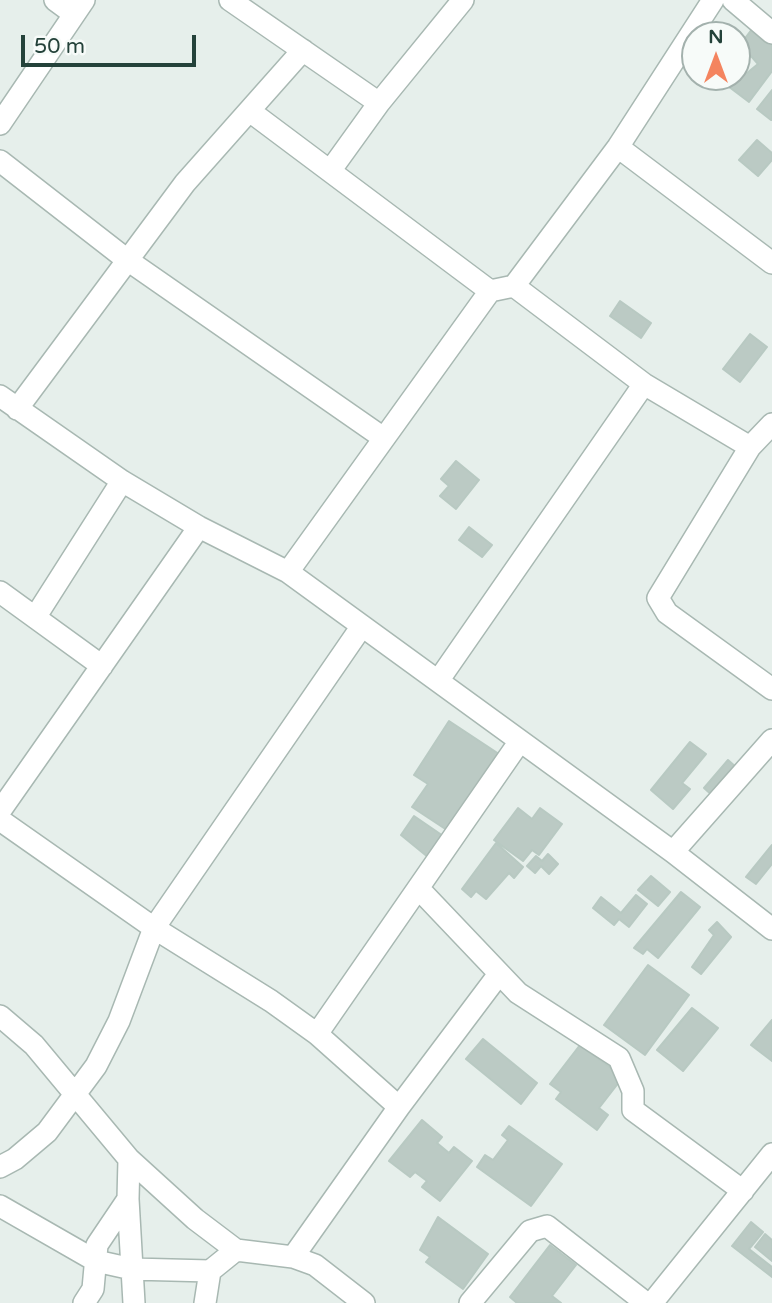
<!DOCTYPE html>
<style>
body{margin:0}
#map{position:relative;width:772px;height:1303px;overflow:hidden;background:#e6efeb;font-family:"Varela Round",sans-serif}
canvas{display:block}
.north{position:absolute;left:681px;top:21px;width:70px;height:70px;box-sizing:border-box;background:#f7fbf9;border:2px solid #a3b1ad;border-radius:50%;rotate:0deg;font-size:19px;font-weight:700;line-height:28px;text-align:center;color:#24423a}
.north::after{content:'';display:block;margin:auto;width:24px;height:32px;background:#f4845f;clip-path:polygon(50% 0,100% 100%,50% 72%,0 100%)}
.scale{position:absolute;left:21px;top:35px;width:175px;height:32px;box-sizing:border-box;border:4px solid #24423a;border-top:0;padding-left:9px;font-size:21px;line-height:24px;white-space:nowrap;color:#24423a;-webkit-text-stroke:5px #f7fbf9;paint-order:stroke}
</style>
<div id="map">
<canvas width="772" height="1303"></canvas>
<div class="north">N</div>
<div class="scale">50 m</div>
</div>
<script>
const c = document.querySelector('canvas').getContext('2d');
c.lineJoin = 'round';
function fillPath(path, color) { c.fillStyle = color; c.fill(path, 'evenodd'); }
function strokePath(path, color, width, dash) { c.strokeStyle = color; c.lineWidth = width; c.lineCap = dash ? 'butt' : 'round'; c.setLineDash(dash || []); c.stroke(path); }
const building = new Path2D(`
 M752,29l20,16v26l-23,31 -33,-25h21v-28z
 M751,56l7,8 -11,9 -7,-9z
 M772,90v30h-1l-14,-11z
 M757,140l15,13v7l-14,16 -19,-16z
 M620,301l31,22 -10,15 -31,-22z
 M750,334l17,13 -27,35 -17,-13z
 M456,461l23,19 -23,29 -16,-13 9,-10 -8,-7z
 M469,527l23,18 -10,12 -23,-17z
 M449,721l56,37 -46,80 -47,-31 16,-23 -14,-9z
 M690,742l16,12 -24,29 8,6 -17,20 -22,-19z
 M728,760l9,8 -24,28 -9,-8z
 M518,808l14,11 8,-11 22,16 -23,31 -7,-5 -9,11 -29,-21z
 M414,816l35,24 -15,22 -33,-27z
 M496,843l27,24 -9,11 -5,-5 -23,26 -10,-8 -5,6 -9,-8z
 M772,845v19l-16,20 -10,-7z
 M548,854l10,10 -9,10 -8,-8 -6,7 -8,-7 9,-10 6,5z
 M651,876l19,16 -12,14 -20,-16z
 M681,892l19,15 -42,51 -11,-9 -4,5 -9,-6z
 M636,895l11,9 -18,23 -10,-8 -5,6 -21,-17 8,-11 20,16z
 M717,922l14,15 -30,37 -9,-7 22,-32 -5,-5z
 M648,965l41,30 -44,60 -41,-30z
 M692,1008l26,20 -35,43 -26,-21z
 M772,1020v41l-21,-16z
 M483,1039l54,44 -16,21 -55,-45z
 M580,1045l43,32 -24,31 9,7 -11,15 -41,-31 5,-7 -11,-8z
 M422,1120l20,17 -5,6 12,10 5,-6 18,14 -32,40 -18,-14 5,-6 -12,-9 -5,5 -21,-16z
 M509,1126l53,38 -31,42 -54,-39 8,-12 8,5 15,-20 -6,-5z
 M438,1217l50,37 -25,35 -37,-27 4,-5 -10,-7z
 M751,1222l12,10 -14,17 23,18v10l-40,-31z
 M765,1234l7,6v21l-17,-14z
 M550,1245l26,20 -24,31 9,7h-44l-7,-6z`);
const street = new Path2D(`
 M55,0l19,14
 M230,0l149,103
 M733,0l39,33
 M251,112l239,179
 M0,124l84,-124
 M618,147l154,116
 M0,161l126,98 256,178
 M330,171l49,-68 84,-103
 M514,286l130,98 106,63
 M0,396l122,85 77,46 89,45 385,280 99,77
 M17,409l168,-226 118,-133
 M772,424l-22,23 -92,151 9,15 105,76
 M288,572l202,-281 24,-5 104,-139 95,-147
 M0,592l102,74
 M36,616l86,-135
 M438,681l206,-297
 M0,811l199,-284
 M0,820l154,108 117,73 46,33 82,73
 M673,852l99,-112
 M419,889l99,104 101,65 14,33v19l110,81
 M0,1016l34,29 95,114 66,60 41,31 57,7 22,8 49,38
 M317,1034l203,-293
 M0,1167l15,-8 32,-27 49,-66 23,-45 35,-93 208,-302
 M128,1199l6,104
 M0,1206l96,55 36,8 78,2 26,-21
 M293,1257l106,-150 100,-133
 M84,1303l9,-14 4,-44 31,-46 1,-40
 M205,1303l5,-32
 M470,1303l60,-72 17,-5 99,77
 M652,1303l120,-149`);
fillPath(building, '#bbcac4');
strokePath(building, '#b8c9c2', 2);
strokePath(street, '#a8b8b2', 24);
strokePath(street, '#fff', 21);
</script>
